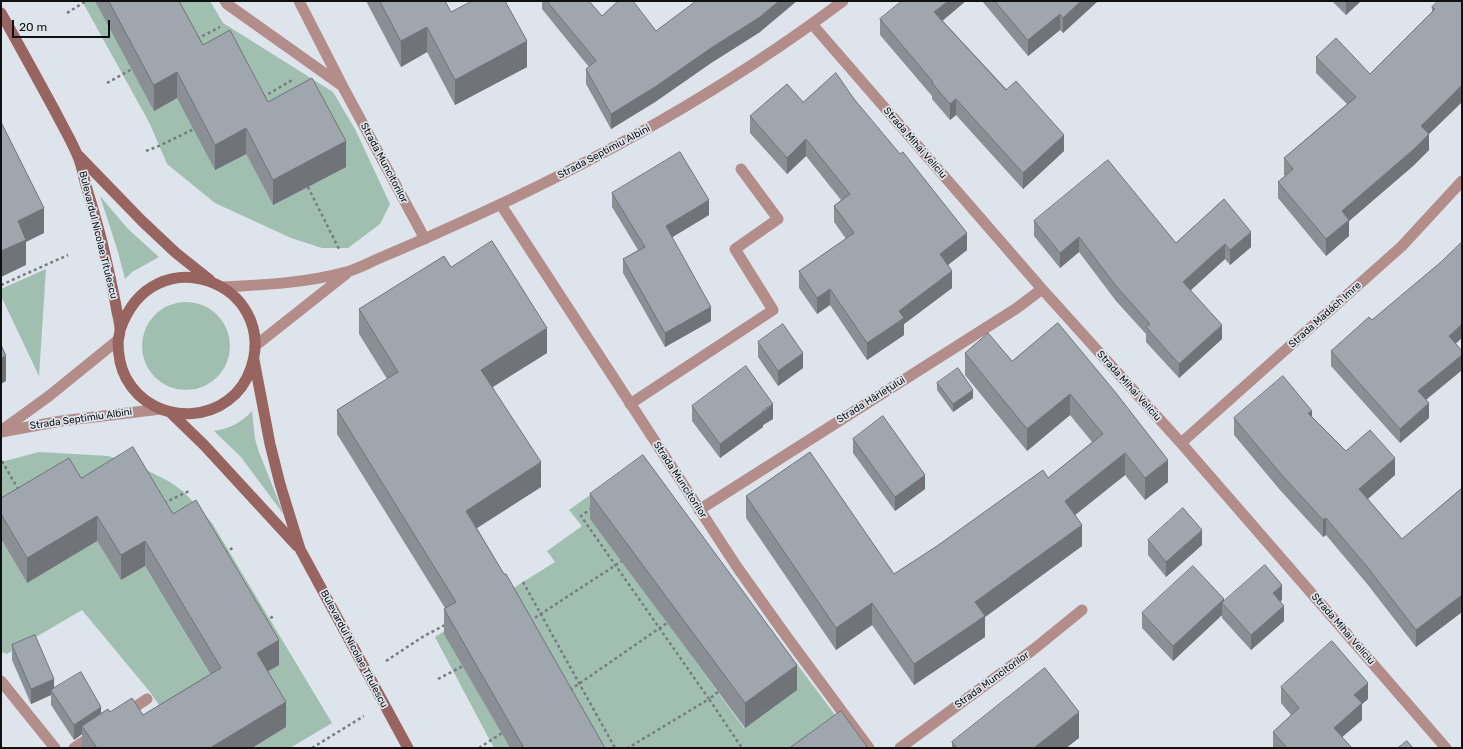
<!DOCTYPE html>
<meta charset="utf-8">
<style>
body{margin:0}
#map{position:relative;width:1463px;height:749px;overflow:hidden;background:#dee4eb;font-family:Rubik,sans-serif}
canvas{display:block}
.frame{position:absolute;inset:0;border:2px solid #0e1012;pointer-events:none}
.scale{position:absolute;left:12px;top:20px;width:98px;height:18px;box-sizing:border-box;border:2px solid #0e1012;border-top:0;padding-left:5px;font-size:12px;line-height:14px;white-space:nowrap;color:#0e1012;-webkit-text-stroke:3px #dee4eb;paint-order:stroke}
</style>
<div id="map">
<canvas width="1463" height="749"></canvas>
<div class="frame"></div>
<div class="scale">20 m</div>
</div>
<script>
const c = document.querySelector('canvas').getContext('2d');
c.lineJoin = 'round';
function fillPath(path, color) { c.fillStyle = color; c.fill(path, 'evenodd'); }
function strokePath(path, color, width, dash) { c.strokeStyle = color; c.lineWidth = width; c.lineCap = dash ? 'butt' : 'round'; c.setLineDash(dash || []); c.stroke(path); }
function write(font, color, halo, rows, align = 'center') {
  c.font = font + ' Rubik,sans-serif'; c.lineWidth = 3.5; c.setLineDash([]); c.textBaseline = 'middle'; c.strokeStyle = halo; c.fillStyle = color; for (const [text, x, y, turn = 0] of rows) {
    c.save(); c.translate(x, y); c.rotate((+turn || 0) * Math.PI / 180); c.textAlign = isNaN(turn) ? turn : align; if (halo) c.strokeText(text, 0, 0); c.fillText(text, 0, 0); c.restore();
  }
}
const green = new Path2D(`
 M82,1h14l81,97 69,56 27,51 73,-39 -78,-39 -65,-57 -37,-69h44l13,22 110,69 22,37 35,75 -10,20 -32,24h-26l-31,-10 -76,-35 -48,-39 -17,-40z
 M100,196l28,33 31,28 -27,15 -7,7 -7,-27z
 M46,269l-7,107 -38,-80v-7z
 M142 346a44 44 0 1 1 88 0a44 44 0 1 1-88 0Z
 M252,411l3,28 4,13 25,63 -43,-58 -27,-26c15,-2 28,-9 38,-20z
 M39,452l69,4 27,8 35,18 14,10 28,31 120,200 -42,25h-38l34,-21 -29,-49 22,-13 -83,-139 -195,-2v-62z
 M642,458l218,290h-269l-128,-82 47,82h-16l-59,-111 120,-75 -8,-11 35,-25 -13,-16zM622,561l174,129 -52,38z
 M1,539l26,44 70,-42 24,39 24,-14 76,127 -43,39 -28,-40 -68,-82 -75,44 -6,-2z`);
const path = new Path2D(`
 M67,13l19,-12
 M197,39l23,-12
 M107,83l25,-14
 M263,97l31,-18
 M146,151l13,-5 35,-17
 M308,187l32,64
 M1,285l67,-30
 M2,461l17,30
 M164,503l25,-12
 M592,508l-11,8 128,183 -81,49
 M225,553l9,-6
 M523,582l92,166
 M265,621l9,-5
 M530,621l92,-60
 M386,661l38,-25 21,-11
 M438,679l25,-13
 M570,690l97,-67
 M718,692l-9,7 33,49
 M312,748l52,-32
 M479,748l23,-15`);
const service = new Path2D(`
 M630,404l143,-94 -38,-61 43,-30 -37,-50
 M126,713l21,-14
 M74,748l21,-14`);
const minor = new Path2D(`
 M225,1l2,3 114,81
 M299,1l44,86 82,152
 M812,24l230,265 139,154 265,305
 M501,205l236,362 50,70 82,111
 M2,430l47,-34 69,-56
 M1,432l60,-11 100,-12
 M1181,443l221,-197 60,-65
 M699,510l318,-202 25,-19
 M1,681l54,67
 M900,748l134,-99 48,-39`);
const tertiary = new Path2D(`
 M222,287c42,-2 84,-4 124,-15 12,-3 24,-10 36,-15 24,-10 49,-21 73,-32 137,-61 268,-134 388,-224
 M255,346l91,-72`);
const secondary = new Path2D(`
 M1,13c18,32 36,65 54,98 7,14 15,27 21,41 5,10 7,20 9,30 6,20 12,40 17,60 5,21 10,43 14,64 1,8 4,16 4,23 0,4 -1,8 -2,12 0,12 2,26 8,37 28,52 107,46 125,-10 28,-85 -98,-134 -131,-38
 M79,156l63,65 34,32 34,27
 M254,360l16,84 10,40 20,65 108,199
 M170,412l34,33 93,101`);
const wall = new Path2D(`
 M95,1h84l24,44 65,57 78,65 -73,38 -27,-51 -31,16 -38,-72 -23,13z
 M366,1h79l6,11 76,55 -72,38 -28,-53 -26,15z
 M542,1h47l13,15 54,15 104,1 -49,31 -56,39 -44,27 -25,-45v-15l3,-2 -47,-58z
 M982,1h116l-35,32 -3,-3 -32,26z
 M1332,1h29l-15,14z
 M1462,1v101l-33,32v16l-16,16 -64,55v15l-23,20 -48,-58v-16l7,-6 -1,-1v-17l63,-54 -31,-31v-16l54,17 62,-62v-5z
 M880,19l63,2 121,130 -41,38 -67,-74 -6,5 -18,-21v-3l-52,-61z
 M854,99l113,151 -19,15 4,23 -48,36v11l-37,25 -37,-55 -13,9 -18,-26v-17l47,-32 -12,-17v-16l7,-6 -35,-44 -19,18 -37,-41v-17l53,-14z
 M612,193l97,22 -37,22 39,84 -46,26 -42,-74v-14l15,-9 -26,-43z
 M1224,199l27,48 -21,18 -5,-6 -34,31 31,49 -43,39 -33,-36v-8l-30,-33 -37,-49 -19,16 -26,-32v-15l142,22z
 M451,267l96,86 -54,34 48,100 -64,41 128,220h-95l-66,-114v-25l1,-1 -108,-174v-24l50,-31 -28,-45v-25z
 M1372,320l84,24 6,7v19l-36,30 3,18 -29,25 -69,-77v-15z
 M1058,323l110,159 -23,18 -20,-25 -50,40 7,31 -97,71v20l-71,48 -42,-60 -36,25 -90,-132v-22l148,78 154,-96 44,-36 -22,-27 -43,36 -62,-76v-22l47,8z
 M758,342l45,26 -25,18 -20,-29z
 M937,383l36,15 -20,14 -16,-22z
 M692,406l81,13 -10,6v2l-43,31 -28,-37z
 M1312,417l34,34 49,24 -27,24 34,40 60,-51v124l-46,35 -48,-62 -42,-50 -3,2 -43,-47 -46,-55v-17z
 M853,439l72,50 -30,22 -42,-58z
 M81,478l92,36 106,151 -11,6 18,56 -34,21h-170v-14l-8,6 -23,-35v-10l-20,9 -19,-44v-15l42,43 47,25 9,-1 33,3 67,-41 -65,-108 -24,14 -24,-39 -70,42 -26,-44v-41z
 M590,494l207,196 -52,38 -155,-209z
 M1148,540l54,5 -36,32 -18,-22z
 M1282,600l-2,1 4,20 -33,29 -29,-32v-3l-49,46 -31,-33v-15l82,-11z
 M1281,687l87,12 -6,5v16l-20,17 10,11h-79v-16l18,-17 -10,-12z
 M1079,738l-13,10h-114v-6z`);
const shadedWall = new Path2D(`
 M779,1h18l-37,31 -49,31 -56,39 -44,27v-15l100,-66z
 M948,1h18l-32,27v-16z
 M1081,1h17l-35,32v-15z
 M1346,1h15l-15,14z
 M1060,14v16l-32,26v-16z
 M427,27v25l-26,15v-26z
 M527,41v26l-72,38v-25z
 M1462,70v32l-33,32v16l-16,16 -64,55v15l-23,20v-17l16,-28 79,-85z
 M177,72v26l-23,13v-26z
 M956,99v16l-6,5v-16z
 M246,128v26l-31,16v-25z
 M1064,135v16l-41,38v-16z
 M806,139v17l-19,18v-16z
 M346,141v26l-73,38v-25z
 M709,200v15l-43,26v-15z
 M44,208v25l-18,9v23l-25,12v-26l17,-30z
 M1251,232v15l-21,18v-15z
 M967,233v17l-27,21v-17z
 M1079,237v15l-19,16v-15z
 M1225,244v15l-42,38v-15z
 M952,271v17l-48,36v11l-37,25v-17l32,-32z
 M830,289v16l-13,9v-16z
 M711,307v14l-46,26v-14z
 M1462,324v14l-13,12v-14z
 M1222,325v14l-43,39v-14z
 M547,328v25l-66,41v-24z
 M803,353v15l-25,18v-15z
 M1462,355v15l-44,36v-15z
 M6,356v25l-5,3v-26z
 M973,390v8l-20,14v-8z
 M1070,394v21l-43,36v-22z
 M1429,403v15l-29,25v-14z
 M773,404v15l-10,6v2l-43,31v-14z
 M1312,411v17l-4,-15z
 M1125,453v22l-60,48v-22z
 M1395,458v17l-36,31v-17z
 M1168,460v22l-23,18v-22z
 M541,462v25l-75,48v-24z
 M925,475v14l-30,22v-14z
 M97,516v25l-70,42v-25z
 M1326,518v17l-3,2v-17z
 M1082,525v21l-97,71v20l-71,48v-21l61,-62z
 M1202,530v15l-36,32v-15z
 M145,541v25l-24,14v-25z
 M1282,585v15l-9,8v-15z
 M1462,595v17l-46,35v-17z
 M1224,599v5l-2,-1v12l-49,46v-15z
 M872,603v22l-36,25v-22z
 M1284,606v15l-33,29v-15z
 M279,640v25l-22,13v-25z
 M797,665v25l-52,38v-25z
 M54,679v15l-3,-4v5l-20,9v-15z
 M1368,683v16l-6,5v16l-28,24v-16l20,-33z
 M286,702v25l-34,21h-42z
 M101,707v15l-19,4v8l-8,6v-15z
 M1079,712v26l-13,10h-32z`);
const building = new Path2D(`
 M109,1h70l24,44 27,-15 38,72 44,-24 34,63 -73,39 -27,-52 -31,17 -38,-73 -23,13z
 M380,1h65l6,11 21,-11h33l22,40 -72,39 -28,-53 -26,14z
 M547,1h42l13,15 16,-15h15l23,30 40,-30h83l-19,16 -49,31 -56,39 -44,27 -25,-45 10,-8z
 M902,1h46l-14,11 72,78 10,-9 48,54 -41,38 -67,-74 -6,5 -18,-21 1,-1 -53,-63z
 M995,1h86l-18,17 -3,-4 -32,26z
 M1438,1h24v69l-1,1 1,1v13l-41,41 8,8 -16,16 -71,61 7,9 -23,19 -48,-57 15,-13 -9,-11 72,-61 -40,-40 20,-19 34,36 65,-65 -3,-2z
 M836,73l18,26 46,55 3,-2 64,81 -27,21 12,17 -53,40 5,7 -37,25 -37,-54 -13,9 -18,-27 55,-38 -20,-27 16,-12 -44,-55 -19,19 -37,-42 37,-32 16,18z
 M1,122l43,86 -26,13 8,19 -25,11z
 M680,152l29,48 -43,26 45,81 -46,26 -42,-74 22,-12 -33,-54z
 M1108,160l68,83 48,-44 27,33 -21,18 -5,-6 -42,38 39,43 -43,39 -33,-37 4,-3 -34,-38 -37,-49 -19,16 -26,-32z
 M492,241l55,87 -66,42 60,92 -75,49 38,63h2l99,174h-81l-80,-139 12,-7 -119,-192 61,-38 -39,-63 85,-53 7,11z
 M1462,242v82l-13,12 13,15v4l-44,36 11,12 -29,26 -69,-78 38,-34 3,3 69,-58z
 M1058,323l58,70 52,67 -23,18 -20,-25 -60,48 17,24 -107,77 10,14 -71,48 -42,-61 -36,25 -90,-132 64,-44 84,122 43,-28 106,-76 5,8 55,-44 -33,-40 -43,35 -62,-76 23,-20 24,28z
 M783,324l20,29 -25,18 -20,-29z
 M1,345l5,11 -5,2z
 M746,366l27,38 -11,7 1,1 -43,32 -28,-38z
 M958,368l15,22 -20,14 -16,-21z
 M1283,376l29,35 -4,2 38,38 24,-21 25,28 -36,31 43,50 60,-51v107l-46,35 -48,-62 -42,-50 -3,2 -43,-47 -46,-55z
 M883,416l42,59 -30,22 -42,-58z
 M133,447l40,67 23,-14 83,140 -22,13 29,49 -76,46h-113l-15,-22 26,-17 2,3 22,-14 11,17 78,-47 -76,-127 -24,14 -24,-39 -70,42 -26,-44v-16l68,-40 12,20z
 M643,455l154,210 -52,38 -155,-209z
 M1183,508l19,22 -36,32 -18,-22z
 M1265,565l17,20 -9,8 11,13 -33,29 -29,-32z
 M1193,566l31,33 -51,47 -31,-33z
 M35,635l19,44 -23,10 -19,-44z
 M1332,641l36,42 -14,12 8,8 -28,25 18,20h-65l-14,-16 26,-24 -18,-21z
 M1045,668l34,44 -45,36h-77l-5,-6z
 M81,672l20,35 -27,18 -23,-35z
 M841,711l27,37h-78z
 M1407,741l6,7h-15z`);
const streetNames = [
 ["Strada Mihai Veliciu",915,143,49],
 ["Strada Septimiu Albini",604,152,-28],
 ["Strada Muncitorilor",384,163,62],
 ["Bulevardul Nicolae Titulescu",98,235,76],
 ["Strada Madách Imre",1325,315,-42],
 ["Strada Mihai Veliciu",1129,386,48],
 ["Strada Hârlețului",871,400,-32],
 ["Strada Septimiu Albini",81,419,-8],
 ["Strada Muncitorilor",680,480,57],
 ["Strada Mihai Veliciu",1343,629,49],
 ["Bulevardul Nicolae Titulescu",354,649,62],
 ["Strada Muncitorilor",992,680,-36]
];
fillPath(green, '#a0bfb0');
strokePath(path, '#787c81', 2.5, [3, 3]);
strokePath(service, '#b28d8a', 11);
strokePath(minor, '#b28d8a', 11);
strokePath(tertiary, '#b28d8a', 11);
strokePath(secondary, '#986460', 11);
fillPath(wall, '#8a8f95');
fillPath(shadedWall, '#707479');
fillPath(building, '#a0a6ad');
strokePath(building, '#707479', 1);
write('10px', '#0e1012', '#dee4eb', streetNames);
</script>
